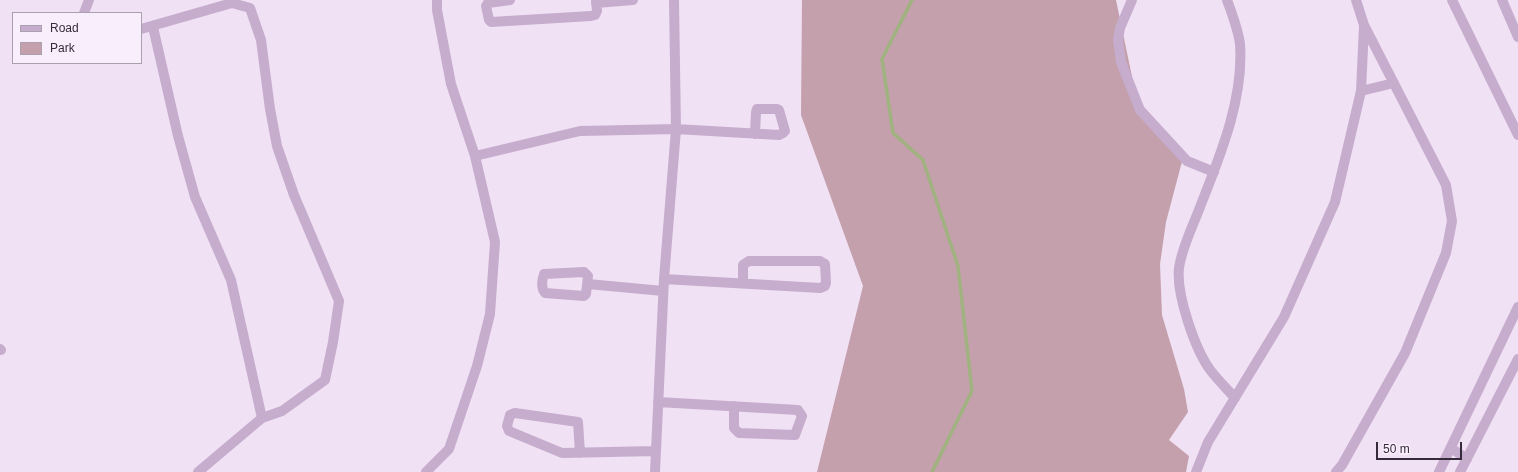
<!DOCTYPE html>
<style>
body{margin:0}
#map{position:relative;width:1518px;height:472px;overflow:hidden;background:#f1e1f4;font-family:Helvetica,sans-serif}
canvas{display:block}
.legend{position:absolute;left:12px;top:12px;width:130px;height:52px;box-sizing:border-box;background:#f9eefb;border:1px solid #aba0ae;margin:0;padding:5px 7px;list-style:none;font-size:12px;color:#352b3b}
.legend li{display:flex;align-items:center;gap:8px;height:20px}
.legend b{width:20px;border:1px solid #aba0ae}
.scale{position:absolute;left:1376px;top:442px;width:86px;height:18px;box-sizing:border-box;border:2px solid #352b3b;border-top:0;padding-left:5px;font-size:12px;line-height:14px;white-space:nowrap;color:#352b3b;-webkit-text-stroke:3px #f9eefb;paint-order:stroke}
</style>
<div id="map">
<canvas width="1518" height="472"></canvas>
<ul class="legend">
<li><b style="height:5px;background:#c6accd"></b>Road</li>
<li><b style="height:11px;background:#c4a0ac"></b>Park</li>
</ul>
<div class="scale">50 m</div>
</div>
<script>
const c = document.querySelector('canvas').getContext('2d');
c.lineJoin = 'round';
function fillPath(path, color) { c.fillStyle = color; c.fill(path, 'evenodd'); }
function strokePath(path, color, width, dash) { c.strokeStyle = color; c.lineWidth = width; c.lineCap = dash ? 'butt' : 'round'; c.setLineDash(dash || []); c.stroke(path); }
const green = new Path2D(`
 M802,0h314l23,110 45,44 -18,68 -6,42 2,51 22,74 4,23 -19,28 20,16 -3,16h-369l46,-186 -62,-171z`);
const stream = new Path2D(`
 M912,0l-30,59 11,74 30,27 35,106 14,125 -40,81`);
const minor = new Path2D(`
 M510,0l-22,3 -2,3 3,14 2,2 100,-6 4,-1 2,-4 -1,-11
 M1132,0l-12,28 -2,12 3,22 19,48 47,51 27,11
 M1227,0c5,14 11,29 13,44 4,55 -20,112 -40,163 -7,19 -18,40 -21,61 -3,26 16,82 32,103 7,9 16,18 24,27
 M1452,0l66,135
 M1502,0l16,37
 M596,3l37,-3
 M84,13l5,-13
 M153,27l25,109 17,61 36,83 31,138
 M141,29l91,-26 18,5 11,32 9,69 7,37 17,49 45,106 -6,41 -8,38 -43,31 -20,7 -64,54
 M1361,91l33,-8
 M475,156l105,-25 96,-2 103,6 4,-2 2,-2 -6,-21 -2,-1h-20l-1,3 -1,22
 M584,272l4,4 -2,18 -2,2 -39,-3c-4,-5 -3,-13 -1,-19z
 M664,279l156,9 5,-2 1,-3 -1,-19 -5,-3h-71l-6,4v18
 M588,284l75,7
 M0,349l1,1
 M658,402l140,8 4,6 -7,19 -56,-2 -5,-5v-22
 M1451,448l16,11
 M580,453l-2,-31 -63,-9 -5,2 -3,11 2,5 53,22 94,-2
 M426,472l23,-23 28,-83 13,-52 5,-72 -20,-86 -24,-72 -14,-74v-10
 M655,472l9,-193 12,-150 -2,-129
 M1196,472l12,-30 76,-125 51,-115 26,-111 3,-65
 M1336,472l6,-7 63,-112 41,-100 6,-32 -6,-36 -82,-160 -8,-25
 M1439,472l79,-165
 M1460,472l58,-113`);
fillPath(green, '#c4a0ac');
strokePath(stream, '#a0b27f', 3.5);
strokePath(minor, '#c6accd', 10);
</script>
